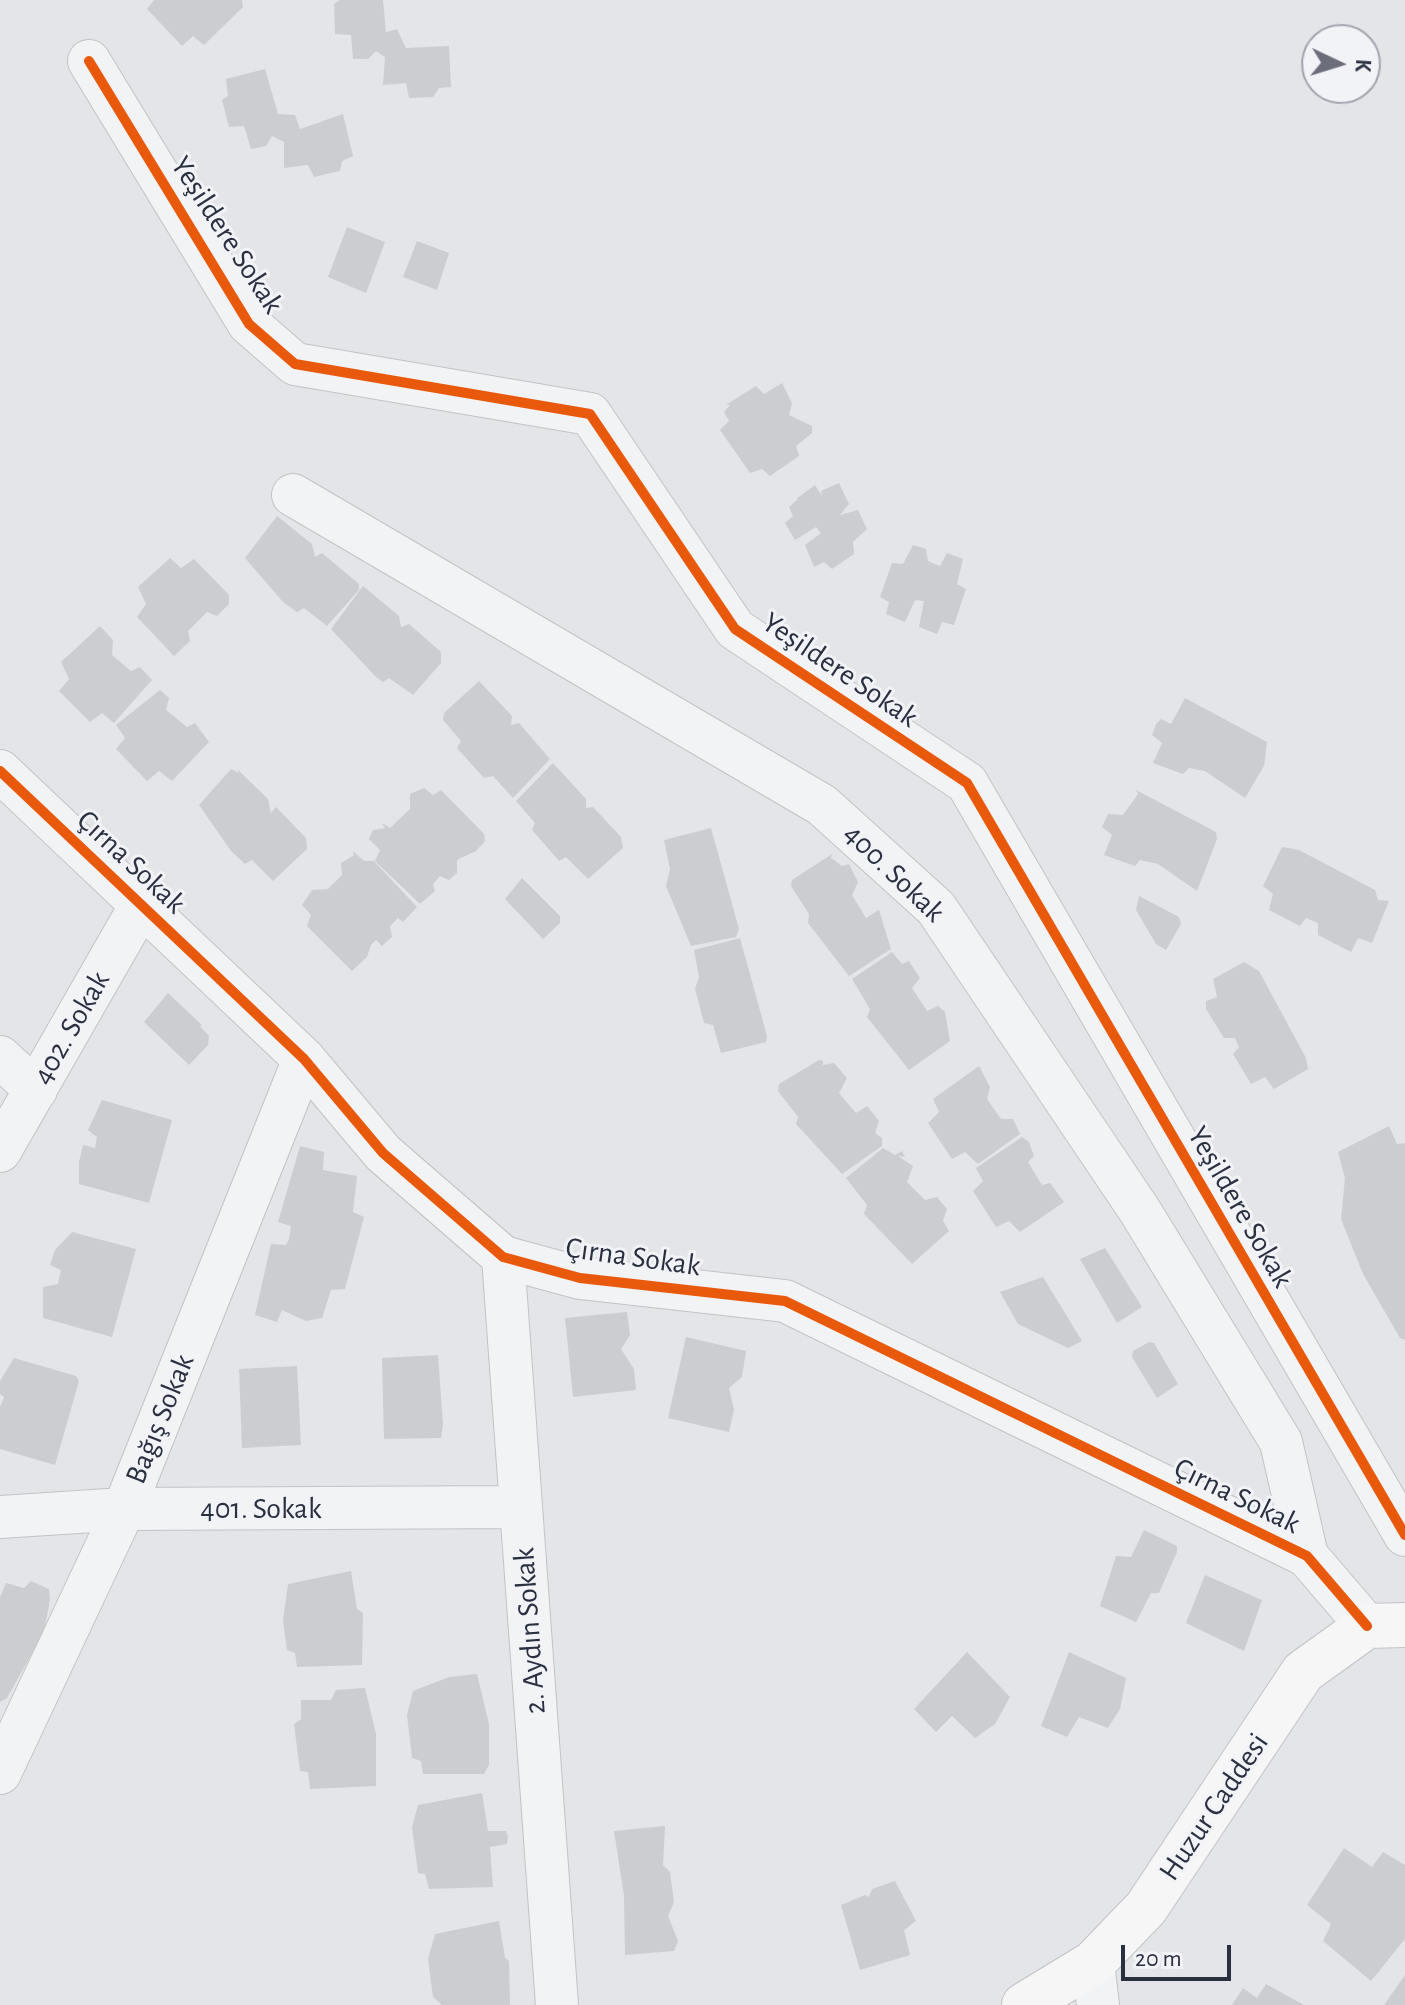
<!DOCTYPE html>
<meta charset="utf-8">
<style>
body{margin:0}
#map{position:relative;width:1405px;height:2005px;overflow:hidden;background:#e4e5e8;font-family:"Alegreya Sans",sans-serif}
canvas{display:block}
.north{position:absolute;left:1301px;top:24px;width:80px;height:80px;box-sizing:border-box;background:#f1f3f7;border:2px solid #a2a5ae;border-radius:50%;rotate:94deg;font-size:22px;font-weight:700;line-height:32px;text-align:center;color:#2b3041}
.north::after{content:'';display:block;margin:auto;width:28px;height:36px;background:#6c6f7b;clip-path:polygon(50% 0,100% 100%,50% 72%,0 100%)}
.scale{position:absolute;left:1121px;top:1945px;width:110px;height:36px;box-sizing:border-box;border:4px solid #2b3041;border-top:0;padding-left:10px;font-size:24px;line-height:28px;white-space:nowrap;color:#2b3041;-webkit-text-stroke:6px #f1f3f7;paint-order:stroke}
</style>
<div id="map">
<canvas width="1405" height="2005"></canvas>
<div class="north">K</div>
<div class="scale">20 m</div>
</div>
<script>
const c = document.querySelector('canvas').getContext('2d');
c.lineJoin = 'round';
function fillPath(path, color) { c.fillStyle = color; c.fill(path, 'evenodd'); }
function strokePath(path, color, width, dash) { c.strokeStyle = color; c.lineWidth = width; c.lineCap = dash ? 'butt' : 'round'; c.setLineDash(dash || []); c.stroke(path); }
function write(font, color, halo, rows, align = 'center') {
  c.font = font + ' "Alegreya Sans",sans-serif'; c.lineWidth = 6; c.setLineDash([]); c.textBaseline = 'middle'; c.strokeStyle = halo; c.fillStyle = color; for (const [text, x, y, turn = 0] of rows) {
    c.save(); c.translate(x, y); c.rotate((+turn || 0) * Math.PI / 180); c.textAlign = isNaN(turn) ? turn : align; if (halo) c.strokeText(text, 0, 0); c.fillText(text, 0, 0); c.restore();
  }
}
const building = new Path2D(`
 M154,0h88l1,7 -39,38 -11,-9 -11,10 -35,-37z
 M340,0h43l3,32 11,-3 9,19 43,-2 2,41 -12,1 -6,9 -24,1 -3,-15 -23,2 2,-28 -9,-6 -8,8h-15l-2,-24 -16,-1 -1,-30z
 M265,69l13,45 17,1 5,14 43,-15 10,42 -11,5 -2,10 -26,6 -6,-12 -24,3v-26l-12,-6 -6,10 -15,3 -7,-23 -15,1 -7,-27 6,-4 -2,-17z
 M347,227l38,15 -19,51 -38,-16z
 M417,241l32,12 -12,37 -34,-13z
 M782,383l10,20 -3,12 23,11v7l-16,13 3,10 -29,20 -8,-7 -12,4 -30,-43 9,-9 -5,-9 6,-7h-4l30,-19 8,8z
 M839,483l10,21 -9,11 18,-5 9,19 -14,13 1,12 -22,15 -8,-7 -10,5 -9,-22 16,-12 -5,-6 -21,13 -10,-17 8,-7 -4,-9 9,-8h-2l19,-14 7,11 -1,-5z
 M277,516l35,28 3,13 7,-4 37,31v6l-32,36 -23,-18 -7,4 -14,-10 -38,-44z
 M913,545l13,4 2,12 12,5 7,-13 16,6 -6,25 9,5 -12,36 -12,-3 -5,12 -18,-7 5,-26 -9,-1 -10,22 -19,-8 3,-12 -9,-5 12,-34 11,1z
 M170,558l11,10 13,-9 35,36v9l-12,12 -10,-4 -19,19 2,10 -16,15 -37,-39 9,-13 -8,-17z
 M363,586l36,30 2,11 8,-3 32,28v11l-28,32 -24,-17 -6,4 -7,-5 -45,-48z
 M100,626l13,14 -1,15 19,16 9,-4 12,13 -38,43 -12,-10 -12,9 -31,-31 10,-12 -8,-17z
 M479,681l33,35 -1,9 8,-2 31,36 -37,39 -20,-22 -9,2 -27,-30 4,-7 -18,-21 1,-7z
 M160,690l9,8 -3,12 21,17 8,-4 14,19 -37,39 -13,-10 -12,10 -31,-32 9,-11 -9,-13z
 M1185,698l82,44 -3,24 -19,32 -40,-27 -16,-3 -6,6 -30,-11 9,-20 -10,-8 4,-11 5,-5 10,5z
 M553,763l33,36v9l7,-1 28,30 2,11 -35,31 -22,-22 -7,4 -27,-31 3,-7 -19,-22z
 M231,769l8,4 -2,-4 31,30 3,14 5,-6 30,31 1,11 -34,32 -21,-21 -7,4 -14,-13 -32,-46z
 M424,788l9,7 8,-5 43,44 1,7 -9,10 -19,9v13l-8,7 -9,-4 -7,8 2,7 -15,13 -45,-43 5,-11 -11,-11 4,-9 12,-2 -3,-5 8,5 20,-19v-15z
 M1136,790l80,42 1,7 -20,52 -39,-27 -18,-4 -5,6 -31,-11 8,-20 -10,-8 6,-13 15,1 15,-21z
 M711,828l28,101 -3,8 -45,9 -25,-60 4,-17 -6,-29z
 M1282,847l17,3 76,40 3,10 11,1 -17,42 -14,-5 -7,14 -33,-17v-12l-12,-5 -6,8 -31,-16 4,-16 -10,-8z
 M353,851l11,10h10l43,46 -14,15 -5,-4 -8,8 2,11 -10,9 -6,-6 -5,5 -4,12 -15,14 -45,-45 4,-11 -9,-10 10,-15 16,-1 14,-14 -1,-12 13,-8z
 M832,854l-1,4 11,8 7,-2 9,18 -6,13 14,23 13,-8 12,39 -42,27 -41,-53 1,-9 -18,-28 1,-6z
 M522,878l38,38v7l-17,16 -38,-40z
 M1139,896l40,21 2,7 -15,26 -10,-6 -20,-34z
 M740,938l27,98 -1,6 -45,11 -8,-28 -9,-2 -9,-34 4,-12 -5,-27z
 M892,952l10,12 7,-3 11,17 -8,10 15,23 11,-5 7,6 5,29 -41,29 -42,-53 3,-8 -18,-30z
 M1244,962l15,9 47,87 2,11 -34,20 -9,-12 -14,7 -18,-30 6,-7 -4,-9h-11l-18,-29v-8l11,-4 -4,-18z
 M168,993l34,32 -2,1 9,10 -1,9 -19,20 -45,-43z
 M819,1060l4,1v4l11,-2 13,15 -8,15 17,20 11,-7 12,15 -4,12 7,5v8l-40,28 -46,-50 2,-7 -20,-26 1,-7z
 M979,1066l11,21 -3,12 14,20h12l7,15 -42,30 -13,-12 -13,7 -24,-36 11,-11 -6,-13z
 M102,1100l70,20 -23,83 -70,-19v-22l4,-17 12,3 2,-11 -9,-7z
 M1389,1126l8,18 8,-1v197l-5,-2 -37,-64 -22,-55 4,-41 -7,-26z
 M1022,1137l7,5 5,14 -6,6 14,23 8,-2 14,19 -44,30 -11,-11 -13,6 -23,-36 10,-10 -7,-13z
 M300,1146l24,6 -1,18 34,6 -4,36 11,5 -19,72 -14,1 -9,28 -16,3 -24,-11 -5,12 -22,-7 16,-71 15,1 3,-6 2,-13 -13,-4z
 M883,1148l12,7 7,-4 3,6 -7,-1 15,10 -6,16 18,18 12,-3 10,12 -4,12 6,10 -37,33 -48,-50 3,-9 -21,-27z
 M72,1232l64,17 -24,88 -69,-19v-31l15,-3 3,-14 -11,-5 5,-15z
 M1105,1248l37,59 -25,16 -37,-64z
 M1043,1277l39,64 -14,7 -50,-24 -18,-32z
 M627,1312l3,23 -9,14 13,20 2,21 -63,7 -8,-79z
 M686,1337l60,14 -4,26 -13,11 5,22 -5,22 -61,-14z
 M1149,1342l5,1 24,41 -21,14 -25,-41 1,-6z
 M438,1355l5,69 -2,14 -57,1 -2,-81z
 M14,1358l62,18 3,5 -24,84 -55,-16v-42l4,-10 -4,-3v-13z
 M297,1366l4,79 -59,3 -3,-79z
 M1144,1530l33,16v6l-18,41h-8l-15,29 -36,-16 16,-50 15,1z
 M351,1571l6,38 6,4 -1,52 -65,2 -2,-14 -8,-3 -4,-30 5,-36z
 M1205,1575l57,25 -18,51 -58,-28z
 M31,1581l18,8 1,11 -6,32 -37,66 -7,4v-105l6,-14 18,5z
 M967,1652l43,45 -15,27 -20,14 -23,-22 -16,16 -22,-23z
 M1069,1652l57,26 -6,31 -12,19 -29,-11 -12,20 -26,-11z
 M477,1674l12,50v41l-5,9h-61l-2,-13 -9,-3 -5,-43 6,-24 36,-14z
 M365,1688l11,46v52l-66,3 -2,-17 -8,-1 -6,-47 7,-5v-19h30l5,-10z
 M482,1793l6,38h18l2,6 -1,7 -17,3 3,40 -64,2 -4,-15 -7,-1 -6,-46 6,-22z
 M665,1826l-2,39 7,7 4,30 -6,14 10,25 -4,10 -49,4 -1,-59 -10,-65z
 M1344,1848l28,19 11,-15 22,13v74l-34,42 -48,-40 8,-17 -24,-19z
 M895,1881l21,40 -12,9 6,25 -50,15 -19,-65 24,-10 4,2 3,-8z
 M499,1921l6,37 4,3 1,44h-68l-9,-8 -5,-38 7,-25z
 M1405,1975v30h-21z
 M1266,1984l38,21h-72l11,-17 14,10z`);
const street = new Path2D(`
 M89,61l160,263 46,40 295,50 145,215 232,154 438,752
 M293,495l529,310 114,103 204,303 141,231 26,114
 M0,771l304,288 79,94 120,104 77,21 205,23 522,255 60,70
 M0,1057l36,33
 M0,1151l141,-246
 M503,1257l54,748
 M0,1517l124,-8 397,-2
 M0,1773l124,-264 180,-450
 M1093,1963l5,42`);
const secondary = new Path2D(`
 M1024,2005l69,-42 53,-55 157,-236 64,-46 38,-1`);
const cycleway = new Path2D(`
 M89,61l160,263 46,40 295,50 145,215 232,154 438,752
 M0,771l304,288 79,94 120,104 77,21 205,23 522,255 60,70`);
const streetNames = [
 ["Yeşildere Sokak",227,235,57],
 ["Yeşildere Sokak",840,670,34],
 ["Çırna Sokak",131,862,43],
 ["400. Sokak",894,873,44],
 ["402. Sokak",71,1028,-60],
 ["Yeşildere Sokak",1240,1207,60],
 ["Çırna Sokak",633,1257,8],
 ["Bağış Sokak",160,1419,-68],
 ["Çırna Sokak",1237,1496,26],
 ["401. Sokak",261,1509],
 ["2. Aydın Sokak",530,1631,-94],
 ["Huzur Caddesi",1214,1807,-56]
];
fillPath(building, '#cccdd0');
strokePath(street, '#c2c3c6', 44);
strokePath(secondary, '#c2c3c6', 46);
strokePath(street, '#f2f3f5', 42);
strokePath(secondary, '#f6f6f7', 44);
strokePath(cycleway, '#e8590c', 10);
write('30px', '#2b3041', '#f1f3f7', streetNames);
</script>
